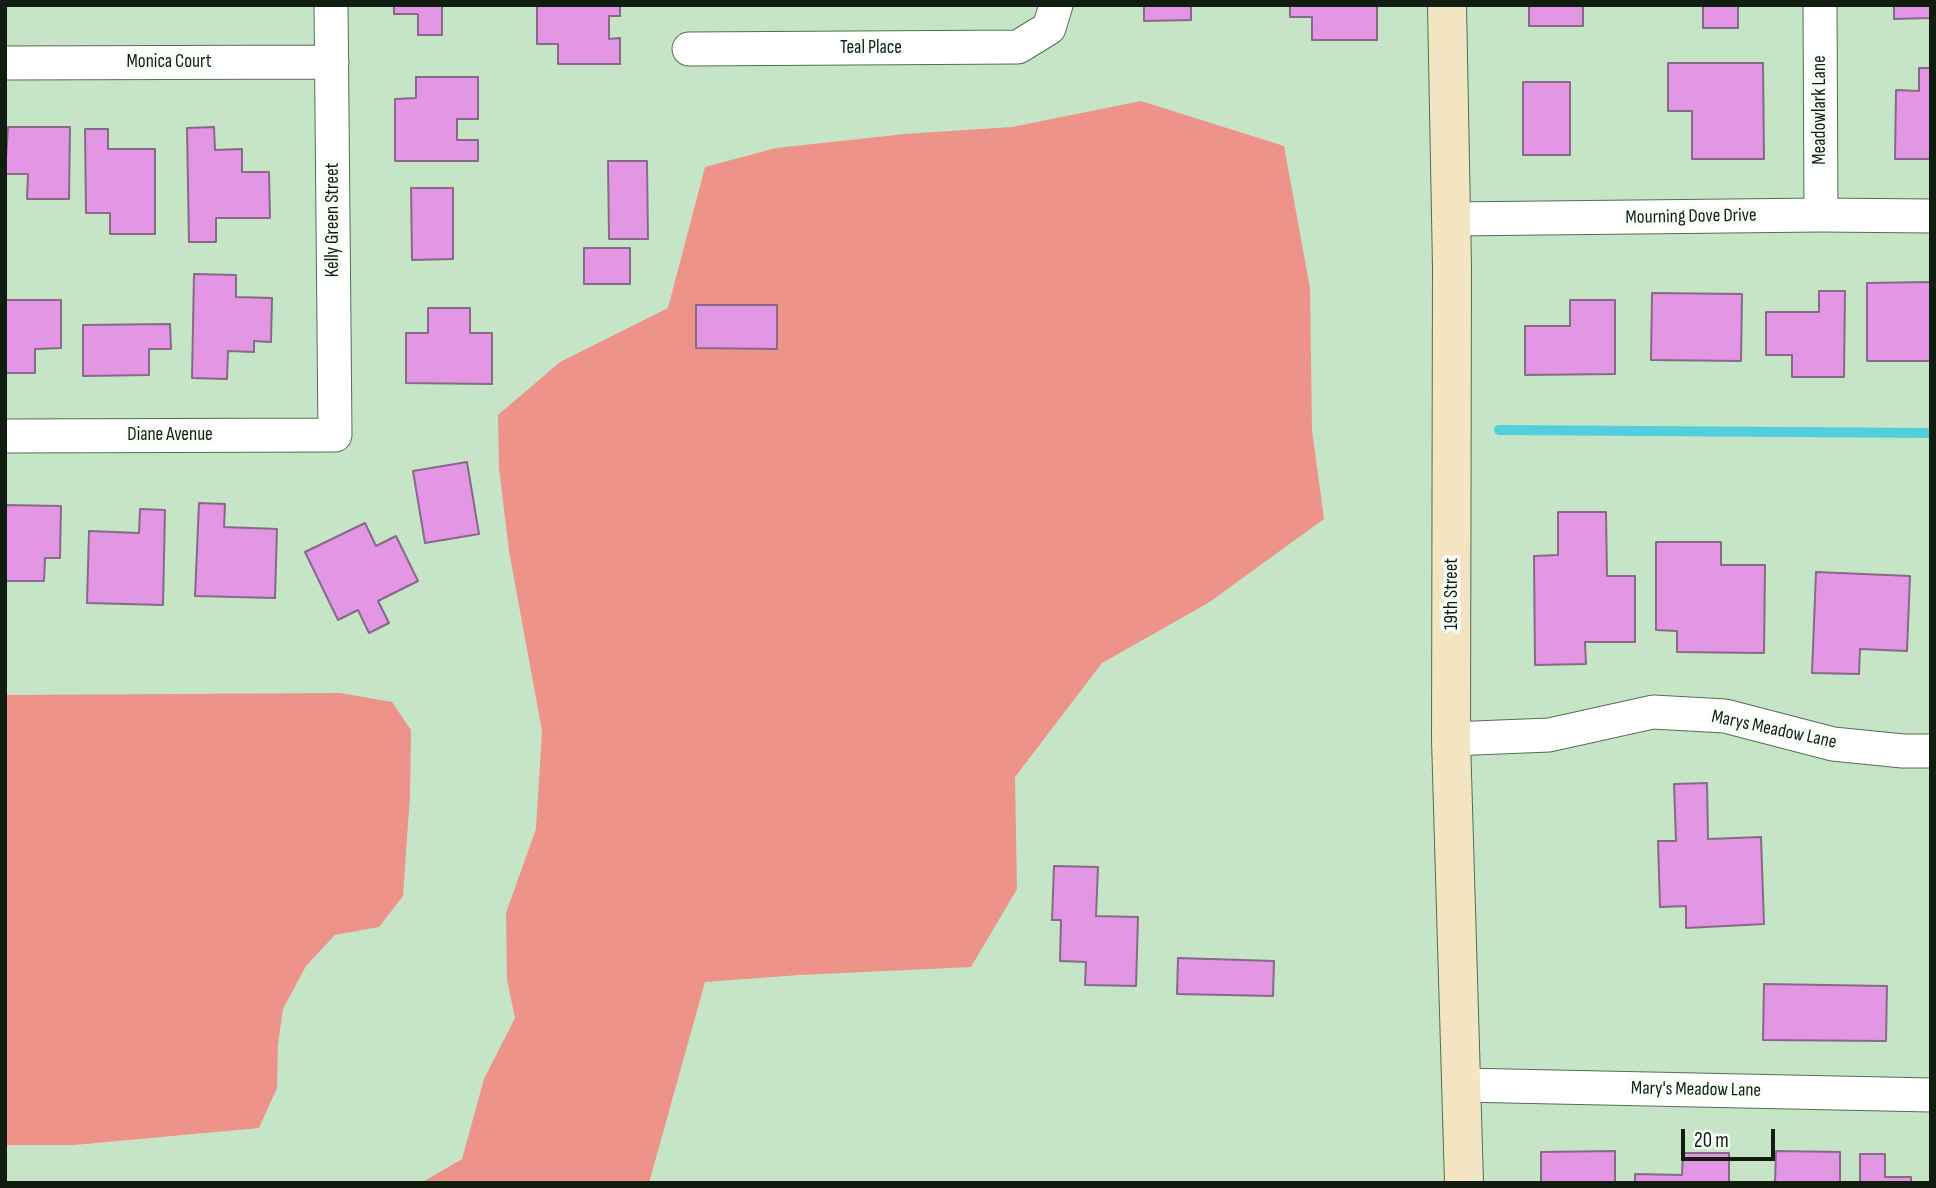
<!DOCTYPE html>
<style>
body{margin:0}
#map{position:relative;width:1936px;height:1188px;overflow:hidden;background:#c5e5c6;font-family:"Sofia Sans Condensed",sans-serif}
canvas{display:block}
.frame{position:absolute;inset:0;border:7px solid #121d12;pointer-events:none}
.scale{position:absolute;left:1681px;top:1129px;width:94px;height:32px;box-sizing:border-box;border:4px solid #121d12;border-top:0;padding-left:9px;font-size:21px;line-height:24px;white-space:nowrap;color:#121d12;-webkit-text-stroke:5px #f7fef8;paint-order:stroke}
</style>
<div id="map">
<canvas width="1936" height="1188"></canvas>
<div class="frame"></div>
<div class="scale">20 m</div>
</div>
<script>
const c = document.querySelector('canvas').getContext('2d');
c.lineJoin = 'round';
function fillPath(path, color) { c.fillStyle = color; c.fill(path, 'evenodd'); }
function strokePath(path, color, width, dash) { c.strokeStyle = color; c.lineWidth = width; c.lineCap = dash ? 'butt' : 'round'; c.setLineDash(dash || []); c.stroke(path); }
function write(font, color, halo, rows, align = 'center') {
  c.font = font + ' "Sofia Sans Condensed",sans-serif'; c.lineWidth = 7; c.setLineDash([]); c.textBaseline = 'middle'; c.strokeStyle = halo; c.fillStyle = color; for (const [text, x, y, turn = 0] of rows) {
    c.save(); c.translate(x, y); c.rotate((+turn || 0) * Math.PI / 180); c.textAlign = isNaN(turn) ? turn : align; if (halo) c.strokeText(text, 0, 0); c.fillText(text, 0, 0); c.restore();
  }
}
const green = new Path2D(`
 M1141,101l143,45 26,142 2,142 12,89 -116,84 -106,60 -87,114 2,112 -46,78 -171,8 -95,7 -56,201h-228l41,-24 22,-80 31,-61 -8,-38 -1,-67 30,-84 6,-98 -33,-180 -10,-83 -1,-53 62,-53 108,-54 37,-141 71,-19 129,-14 107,-7z
 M340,693l52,9 19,28 -1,65 -7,101 -24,31 -44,8 -29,31 -23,43 -5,35 -1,44 -18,40 -185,17h-69v-450z`);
const stream = new Path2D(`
 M1499,430l432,3`);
const building = new Path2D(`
 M394,5h48v30h-24v-21h-24z
 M537,5h83v11h-11v23l11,-1v26h-62v-20h-21z
 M1144,5h47v15l-47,1z
 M1290,5h87v35h-65v-23h-22z
 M1529,5h54v21h-54z
 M1703,5h35v23h-35z
 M1894,5h37v13l-37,1z
 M1668,63h95l1,96h-72v-48h-24z
 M1919,68h12v91h-36l1,-69 23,1z
 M416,77h62v42h-21v21h21v21h-83v-62l21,-1z
 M1523,82h47v73h-47z
 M8,127h62l-1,72h-42l1,-25h-23z
 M214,127l1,23 27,-1v23h27l1,46h-54v24h-27l-2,-114z
 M85,129h23v20h47v85h-45v-21h-24z
 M608,161h39l1,78h-39z
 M411,188h42v71l-41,1z
 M584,248h46v36h-46z
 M194,274l42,1v22l36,1 -1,44 -17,-1v11l-26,-1 -1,28 -35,-1z
 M1931,282v79h-64v-78z
 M1819,291h26l-1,86h-52v-22h-26v-43h53z
 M1652,293l90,1 -1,67 -90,-1z
 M5,300h56v48l-26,1v24h-30z
 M1570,300h45v74l-90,1v-49h45z
 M696,305h81v44l-81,-1z
 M428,308h42v25h22v51l-86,-1v-50h22z
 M170,324l1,25h-22v26l-66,1v-51z
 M467,462l12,72 -54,9 -12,-72z
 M199,503l26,1 -1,23 53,2 -2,69 -80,-2z
 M5,505l56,1 -1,52h-15l-1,23h-39z
 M140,509l25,1 -2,95 -76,-2 2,-72 50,2z
 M1558,512h48l1,64h28v66h-50l1,22 -51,1 -1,-109 24,-1z
 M365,523l11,23 20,-10 22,45 -40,20 11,22 -20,10 -11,-23 -20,10 -33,-68z
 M1656,542h65v23h44l-1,88 -87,-1v-21l-21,-1z
 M1816,572l94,4 -3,75 -47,-2 -1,25 -47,-1z
 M1707,783l1,56 53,-2 3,87 -78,4v-22l-26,1 -2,-66h18l-2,-57z
 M1054,866l44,1 -2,49 42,1 -2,69 -51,-1 1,-23 -26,-1 1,-41h-9z
 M1178,958l96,3 -1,35 -96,-2z
 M1764,984l123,2 -1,55 -123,-1z
 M1615,1151v32h-74v-31z
 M1776,1151l64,1v31h-65z
 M1683,1153h46v30h-94v-9l47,1z
 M1860,1154h25v23h26v6h-51z`);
const street = new Path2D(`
 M1820,5l1,210
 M689,49l329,-2 31,-19 7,-23
 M5,63l327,-1
 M1451,219l370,-4 110,1
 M5,436l330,-1 -4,-430
 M1451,739l98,-4 104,-23 72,4 108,28 70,7h28
 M1461,1085l470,10`);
const secondary = new Path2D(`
 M1447,5l5,262 -1,472 13,444`);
const streetNames = [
 ["Teal Place",871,48],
 ["Monica Court",169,62],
 ["Meadowlark Lane",1820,110,-90],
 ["Mourning Dove Drive",1691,217,-1],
 ["Kelly Green Street",333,220,-90],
 ["Diane Avenue",170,435],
 ["19th Street",1452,594,-90],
 ["Marys Meadow Lane",1774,730,12],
 ["Mary's Meadow Lane",1696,1090,1]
];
fillPath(green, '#ee938a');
strokePath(stream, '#53cedc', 10);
fillPath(building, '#e296e4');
strokePath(building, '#866a87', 2);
strokePath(street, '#526f53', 35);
strokePath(secondary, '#526f53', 40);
strokePath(street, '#fff', 33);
strokePath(secondary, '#f3e5c1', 38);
write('19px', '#121d12', '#f7fef8', streetNames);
</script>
